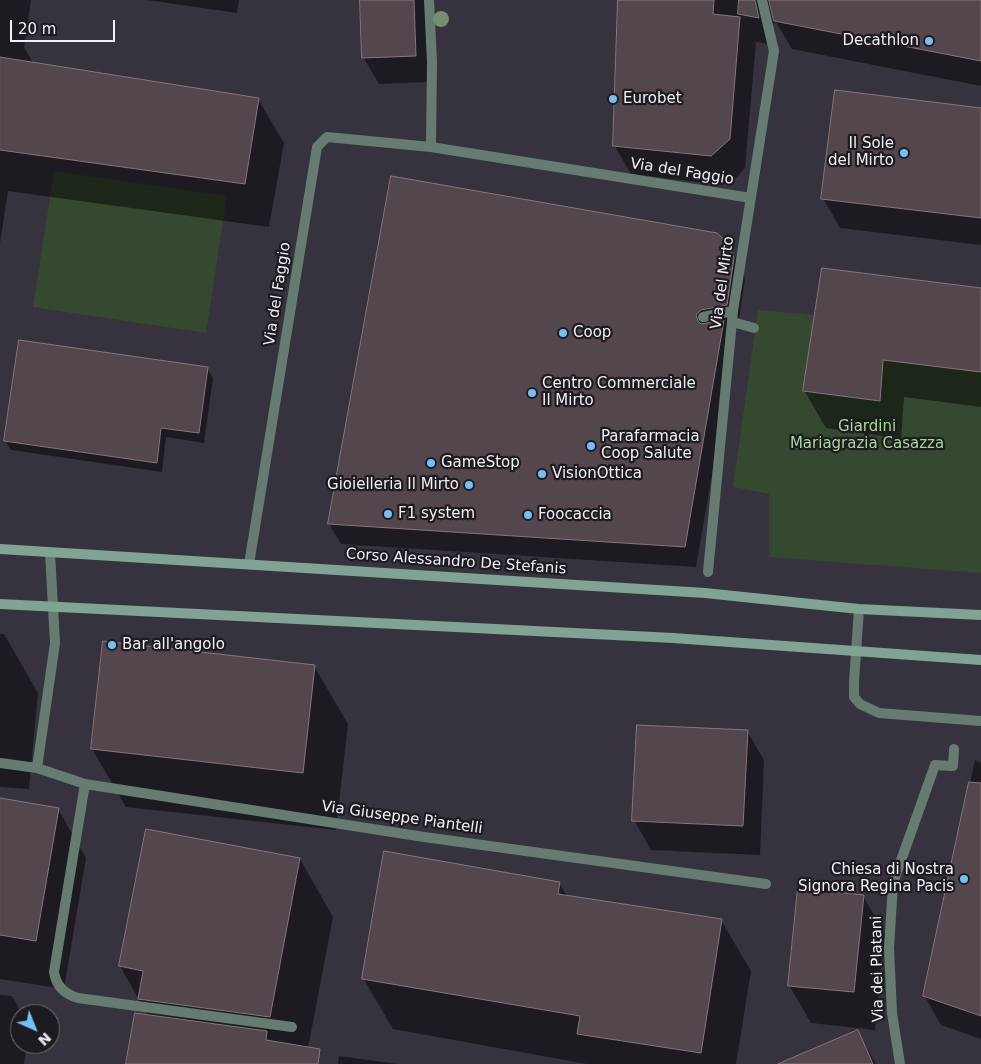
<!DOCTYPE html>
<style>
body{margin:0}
#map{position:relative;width:981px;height:1064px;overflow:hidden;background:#37333e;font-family:"DejaVu Sans",sans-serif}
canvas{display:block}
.north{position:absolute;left:10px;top:1004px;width:50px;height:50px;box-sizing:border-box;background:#1d1b20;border:1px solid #727076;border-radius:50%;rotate:136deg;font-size:14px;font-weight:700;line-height:20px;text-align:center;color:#f2f0f7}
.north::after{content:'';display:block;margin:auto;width:18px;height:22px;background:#72c1f5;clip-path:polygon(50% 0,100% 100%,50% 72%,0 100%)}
.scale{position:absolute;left:10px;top:20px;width:105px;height:22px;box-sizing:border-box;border:2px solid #f2f0f7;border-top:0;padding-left:6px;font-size:15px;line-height:18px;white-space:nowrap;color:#f2f0f7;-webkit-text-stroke:4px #1d1b20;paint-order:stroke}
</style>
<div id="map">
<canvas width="981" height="1064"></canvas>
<div class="north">N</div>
<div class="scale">20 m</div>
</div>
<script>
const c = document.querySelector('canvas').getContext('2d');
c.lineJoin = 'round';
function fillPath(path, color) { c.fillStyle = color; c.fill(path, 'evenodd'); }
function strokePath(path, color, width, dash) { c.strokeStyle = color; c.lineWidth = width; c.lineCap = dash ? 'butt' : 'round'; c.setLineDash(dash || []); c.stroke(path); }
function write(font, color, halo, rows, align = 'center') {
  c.font = font + ' "DejaVu Sans",sans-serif'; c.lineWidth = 4.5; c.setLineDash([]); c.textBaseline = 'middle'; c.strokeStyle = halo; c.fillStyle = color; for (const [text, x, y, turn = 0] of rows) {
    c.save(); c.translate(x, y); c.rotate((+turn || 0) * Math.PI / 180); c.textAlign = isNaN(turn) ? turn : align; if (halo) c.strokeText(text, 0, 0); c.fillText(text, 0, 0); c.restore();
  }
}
const green = new Path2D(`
 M54,171l173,25 -21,137 -173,-26z
 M758,310l223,20v243l-212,-16v-63l-36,-7z`);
const shadow = new Path2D(`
 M0,0h31l-7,47 9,16 225,36 26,44 -15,84 -261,-36 -8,52z
 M147,0h92l-2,13z
 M361,0h67l3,82 -52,2 -16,-27z
 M620,0h361v86l-189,-37 -16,-27 -5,5 3,18 -18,-3 -11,126 -11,12 -11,5 -92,-11 -17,-29z
 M981,109v136l-141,-17 -17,-30z
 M723,238l20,32 2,10 -7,45 -10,3 7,13 -39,226 -355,-23 -12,-20z
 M981,290v117l-77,-10 -3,42 -75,-11 -22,-38z
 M207,368l6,10 -9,65 -38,-6 -4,35 -151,-22 -6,-10z
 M0,634h4l34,59 -9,96 -29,-2z
 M314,666l34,58 -12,106 -210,-23 -34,-58z
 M747,731l17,29 -4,95 -109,-5 -17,-30z
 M975,760l6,3v276l-40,-14 -17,-30z
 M0,799l58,10 28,49 -22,131 -64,-10z
 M147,830l153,29 33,58 -28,147h-178l21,-48 -28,-50z
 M559,883l9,14 153,23 30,51 -15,93h-149l-194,-35 -30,-51z
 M863,896l22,38 -10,96 -64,-7 -22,-38z
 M0,995l12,1 10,18 -2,30h7l-3,20h-24z
 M857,1031l19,33h-77z
 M339,1056l59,8h-60z`);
const building = new Path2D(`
 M360,0h54l2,56 -54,2z
 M618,0h96l-1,14 27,3 -10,122 -19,17 -98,-10z
 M739,0h16l4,18 -21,-4z
 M769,0h212v61l-207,-40z
 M0,57l259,41 -14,86 -245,-34z
 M835,90l146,18v110l-160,-19z
 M391,176l326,57 11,10 6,15 -7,47 -26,5 -5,5 2,6 3,3 23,-4 -39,227 -357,-23z
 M822,268l159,20v84l-98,-12 -3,41 -77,-10z
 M19,340l189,27 -9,66 -38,-5 -4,35 -153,-22z
 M103,641l212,24 -12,108 -212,-24z
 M637,725l111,5 -5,96 -111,-5z
 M969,782l12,1v233l-58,-20z
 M0,798l59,10 -23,133 -36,-6z
 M146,829l154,29 -30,159 -132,-18 5,-28 -24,-5z
 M384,851l176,31 -2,12 164,25 -21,134 -124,-19 3,-18 -218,-37z
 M798,888l66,7 -10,97 -66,-6z
 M135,1013l132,18 -1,9 54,9 -2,15h-192z
 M858,1030l15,34h-95z`);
const lane = new Path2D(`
 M703,317l30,-6`);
const street = new Path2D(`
 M429,0l3,62 -1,85
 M733,322l21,6
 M249,564l68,-417 10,-10 104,10 320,51
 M708,572l25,-261 41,-260 -12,-51
 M859,609l-5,73v15l6,7 19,9 102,8
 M0,763l37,5 18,-125 -5,-90
 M37,768l48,16 339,53 342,47
 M85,784l-31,188c2,14 10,22 24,26l214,29
 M900,1064l-8,-51 -3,-65 4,-65 42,-118 18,1 1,-17`);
const secondary = new Path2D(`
 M0,549l705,44 154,16 122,6
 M0,604l673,34 308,22`);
const trees = [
 [441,19]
];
const markers = [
 [929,41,5,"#72c1f5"],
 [613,99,5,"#72c1f5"],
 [904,153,5,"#72c1f5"],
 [563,333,5,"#72c1f5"],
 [532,393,5,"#72c1f5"],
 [591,446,5,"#72c1f5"],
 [431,463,5,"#72c1f5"],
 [542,474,5,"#72c1f5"],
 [469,485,5,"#72c1f5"],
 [388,514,5,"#72c1f5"],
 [528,515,5,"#72c1f5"],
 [112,645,5,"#72c1f5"],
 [964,879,5,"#72c1f5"]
];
const poiNames = [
 ["Decathlon",919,41,"right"],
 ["Eurobet",623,99],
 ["Il Sole",894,144,"right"],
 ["del Mirto",894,161,"right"],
 ["Coop",573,333],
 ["Centro Commerciale",542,384],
 ["Il Mirto",542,401],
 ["Parafarmacia",601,437],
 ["Coop Salute",601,454],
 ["GameStop",441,463],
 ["VisionOttica",552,474],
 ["Gioielleria Il Mirto",459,485,"right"],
 ["F1 system",398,514],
 ["Foocaccia",538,515],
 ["Bar all'angolo",122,645],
 ["Chiesa di Nostra",954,870,"right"],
 ["Signora Regina Pacis",954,887,"right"]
];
const streetNames = [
 ["Via del Faggio",682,172,9],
 ["Via del Mirto",723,283,-82],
 ["Via del Faggio",278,294,-81],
 ["Corso Alessandro De Stefanis",456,562,4],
 ["Via Giuseppe Piantelli",402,818,8],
 ["Via dei Platani",878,969,-91]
];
const parkNames = [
 ["Giardini",867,427],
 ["Mariagrazia Casazza",867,444]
];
fillPath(green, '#354830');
fillPath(shadow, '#0007');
fillPath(building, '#53464c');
strokePath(building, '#84767c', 1);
strokePath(lane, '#667c71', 10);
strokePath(street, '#667c71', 10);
strokePath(secondary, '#80a493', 10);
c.fillStyle = '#748e70';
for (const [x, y] of trees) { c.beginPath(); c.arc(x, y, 8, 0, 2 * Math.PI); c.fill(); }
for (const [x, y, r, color] of markers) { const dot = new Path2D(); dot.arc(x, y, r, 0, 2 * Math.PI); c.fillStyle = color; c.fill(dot); strokePath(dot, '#1d1b20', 2); }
write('15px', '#f2f0f7', '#1d1b20', poiNames, 'left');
write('15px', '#f2f0f7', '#1d1b20', streetNames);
write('15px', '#a6d899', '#1d1b20', parkNames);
</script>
